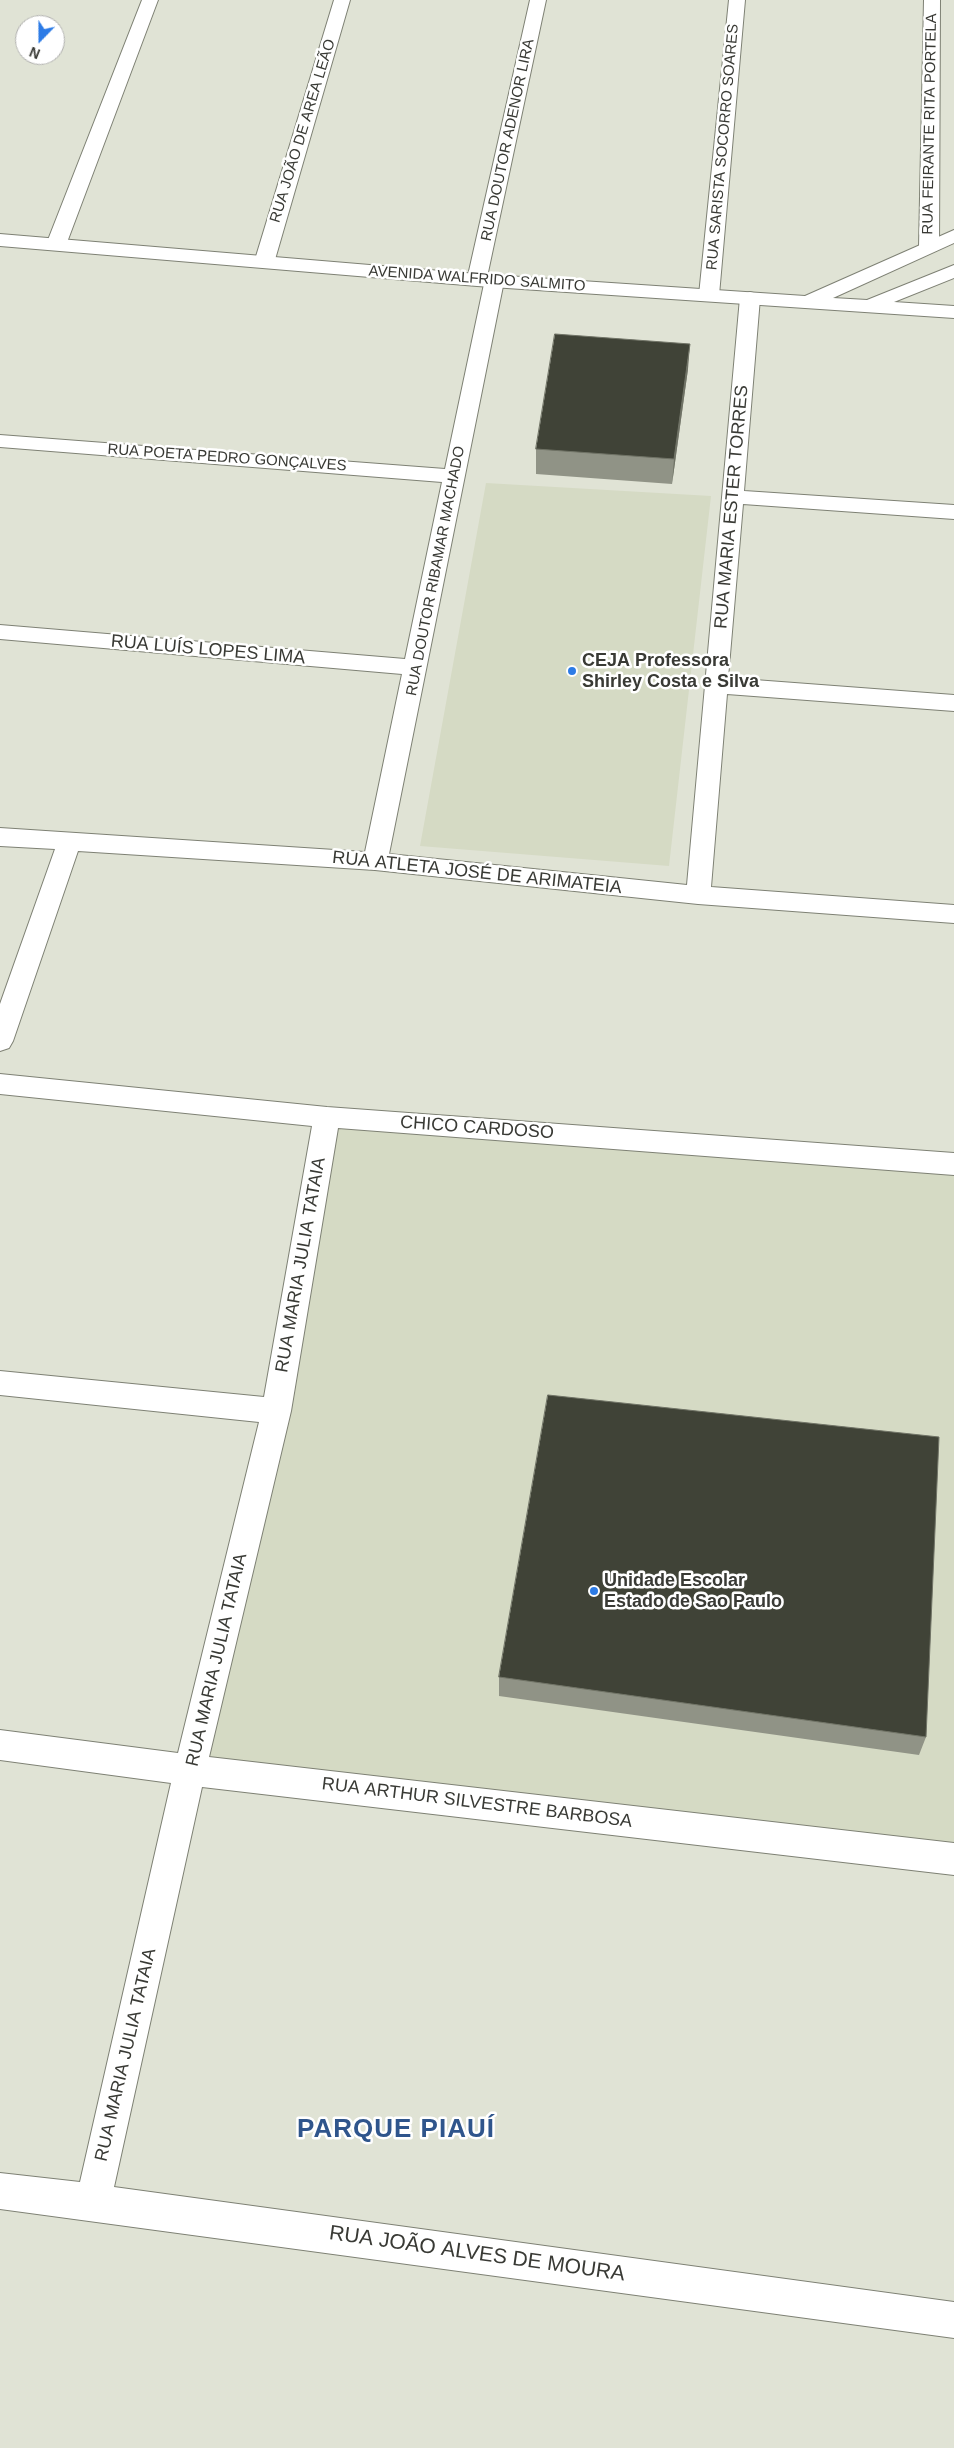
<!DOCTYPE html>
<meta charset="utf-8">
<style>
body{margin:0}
#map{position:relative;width:954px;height:2448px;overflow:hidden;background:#e0e3d5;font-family:Arial,sans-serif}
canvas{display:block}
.north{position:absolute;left:15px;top:15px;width:50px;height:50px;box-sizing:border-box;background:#fff;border:1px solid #b0b0ae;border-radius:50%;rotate:202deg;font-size:14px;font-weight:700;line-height:20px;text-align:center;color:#393a35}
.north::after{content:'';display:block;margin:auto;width:18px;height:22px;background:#2c7be6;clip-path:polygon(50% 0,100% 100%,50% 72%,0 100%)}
</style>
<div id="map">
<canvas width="954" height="2448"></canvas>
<div class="north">N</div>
</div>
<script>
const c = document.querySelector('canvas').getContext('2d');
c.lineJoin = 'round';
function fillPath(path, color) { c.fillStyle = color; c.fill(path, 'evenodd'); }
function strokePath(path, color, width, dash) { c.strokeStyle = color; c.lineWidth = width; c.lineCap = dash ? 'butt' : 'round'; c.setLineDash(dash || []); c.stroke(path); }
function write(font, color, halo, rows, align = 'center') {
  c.font = font + ' Arial,sans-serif'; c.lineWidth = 5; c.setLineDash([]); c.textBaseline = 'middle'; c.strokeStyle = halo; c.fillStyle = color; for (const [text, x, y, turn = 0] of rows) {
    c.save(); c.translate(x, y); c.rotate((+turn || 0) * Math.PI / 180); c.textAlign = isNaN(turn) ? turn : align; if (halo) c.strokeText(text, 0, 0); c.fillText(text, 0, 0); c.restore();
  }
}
const built = new Path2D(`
 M486,483l225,13 -42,370 -249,-20z
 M327,1117l627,47v695l-764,-89z`);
const minor = new Path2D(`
 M142,0h16l-92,245 -3,4h-14l-3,-4z
 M334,0h16l-76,263 -3,4h-14l-3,-4z
 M530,0h16l-59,277h14l3,4 -115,573 298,31 53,-587 3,-4 7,-2 7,2 3,4 -16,193 210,14v14l-211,-15 -15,174 226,17v16l-227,-17 -16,193 243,18v18l-256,-19 -323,-34 -297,-19 -65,190 -4,7 -9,3v-47l55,-155 -55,-3v-18l365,24 37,-178 -402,-35v-14l405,34 37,-177 -442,-35v-12l445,34 39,-185h-14l-3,-4z
 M729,0h16l-26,295 -3,4 -7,2 -7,-2 -3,-4z
 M924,0h16l-1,247 -3,4h-14l-3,-4z
 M0,1074l327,33 627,46v22l-616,-47 -47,283 -82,346 745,86v32l-752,-88 -88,400 840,115v36l-954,-129v-36l80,9 91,-399 -171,-23v-30l178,23 81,-331 -259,-27v-24l264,26 48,-271 -312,-32z`);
const tertiary = new Path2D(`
 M954,230v13l-121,55 34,2 87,-35v13l-60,24 60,4v12l-477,-32 -477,-40v-12l477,40 328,22z`);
const wall = new Path2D(`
 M688,369l-16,115 -136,-10v-25z
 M499,1677l427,60 -7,18 -420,-59z`);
const shadedWall = new Path2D(`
 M690,344l-2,25 -16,115 2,-25z`);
const building = new Path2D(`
 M555,334l135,10 -16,115 -138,-10z
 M548,1395l391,42 -13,300 -427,-60z`);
const markers = [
 [572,671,5,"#2c7be6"],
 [594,1591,5,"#2c7be6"]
];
const farStreetnames = [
 ["RUA FEIRANTE RITA PORTELA",930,124,-89],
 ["RUA JOÃO DE AREA LEÃO",303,131,-73],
 ["RUA DOUTOR ADENOR LIRA",508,140,-78],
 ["RUA SARISTA SOCORRO SOARES",723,147,-85],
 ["AVENIDA WALFRIDO SALMITO",477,279,4],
 ["RUA POETA PEDRO GONÇALVES",227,458,4],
 ["RUA DOUTOR RIBAMAR MACHADO",436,571,-79]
];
const streetNames = [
 ["RUA MARIA ESTER TORRES",732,507,-85],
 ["RUA LUÍS LOPES LIMA",208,650,5],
 ["RUA ATLETA JOSÉ DE ARIMATEIA",477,873,6],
 ["CHICO CARDOSO",477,1128,4],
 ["RUA MARIA JULIA TATAIA",301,1265,-80],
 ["RUA MARIA JULIA TATAIA",217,1660,-77],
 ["RUA ARTHUR SILVESTRE BARBOSA",477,1803,7],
 ["RUA MARIA JULIA TATAIA",126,2055,-77]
];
const poiNames = [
 ["CEJA Professora",582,661],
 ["Shirley Costa e Silva",582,682],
 ["Unidade Escolar",604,1581],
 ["Estado de Sao Paulo",604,1602]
];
const nearStreetnames = [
 ["RUA JOÃO ALVES DE MOURA",477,2254,8]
];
const nearDistrictnames = [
 ["PARQUE PIAUÍ",396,2130]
];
fillPath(built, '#d5dac4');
strokePath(minor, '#7e8174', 2);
strokePath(tertiary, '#7e8174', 2);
fillPath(minor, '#fff');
fillPath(tertiary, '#fff');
fillPath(wall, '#909386');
fillPath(shadedWall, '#707366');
fillPath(building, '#404337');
strokePath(building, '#707366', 1);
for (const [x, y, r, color] of markers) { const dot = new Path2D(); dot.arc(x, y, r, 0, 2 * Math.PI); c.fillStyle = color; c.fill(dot); strokePath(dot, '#fff', 2); }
write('15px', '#393a35', '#fff', farStreetnames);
write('18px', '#393a35', '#fff', streetNames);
write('bold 18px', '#393a35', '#fff', poiNames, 'left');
write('21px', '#393a35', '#fff', nearStreetnames);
c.letterSpacing = '1px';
write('bold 26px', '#2f558c', '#fff', nearDistrictnames);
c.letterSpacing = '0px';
</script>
